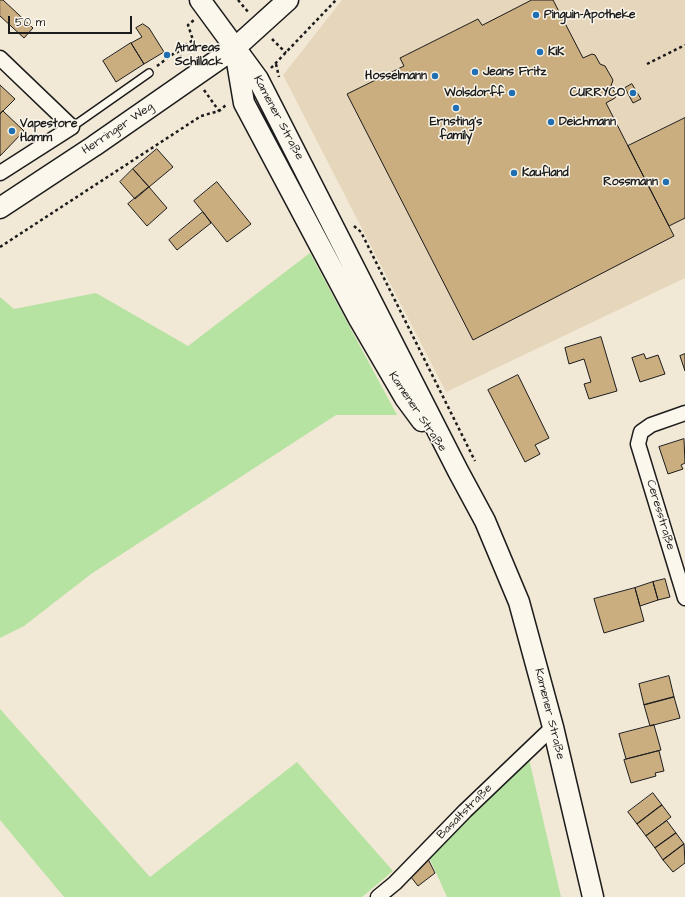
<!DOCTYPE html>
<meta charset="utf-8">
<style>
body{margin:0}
#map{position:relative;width:685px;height:897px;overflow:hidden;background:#f1e8d6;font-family:"Architects Daughter",sans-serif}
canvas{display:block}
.scale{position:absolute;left:8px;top:16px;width:124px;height:18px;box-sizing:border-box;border:2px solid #1c1c1c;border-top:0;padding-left:5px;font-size:12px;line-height:14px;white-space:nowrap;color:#1c1c1c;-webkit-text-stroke:3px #fbf7ec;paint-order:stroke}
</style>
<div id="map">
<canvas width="685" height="897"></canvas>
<div class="scale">50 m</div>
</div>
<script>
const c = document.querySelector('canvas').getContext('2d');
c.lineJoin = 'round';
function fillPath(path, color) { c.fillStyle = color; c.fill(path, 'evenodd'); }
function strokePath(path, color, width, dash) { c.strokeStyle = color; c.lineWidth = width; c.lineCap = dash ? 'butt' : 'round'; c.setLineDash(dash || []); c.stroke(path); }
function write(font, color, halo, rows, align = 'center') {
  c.font = font + ' "Architects Daughter",sans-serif'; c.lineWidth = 3; c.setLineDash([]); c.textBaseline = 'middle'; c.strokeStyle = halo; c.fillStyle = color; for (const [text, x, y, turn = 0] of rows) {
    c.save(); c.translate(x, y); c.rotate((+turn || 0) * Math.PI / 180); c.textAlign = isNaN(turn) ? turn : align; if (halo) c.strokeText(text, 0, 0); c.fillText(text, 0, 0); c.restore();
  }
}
const built = new Path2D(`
 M342,0h343v278l-239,114 -163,-317z`);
const green = new Path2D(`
 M310,253l87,162h-61l-245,159 -67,52 -24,12v-341l14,12 82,-16 92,53z
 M0,709l150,168 147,-115 96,109 -31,26h-298l-64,-77z
 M529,759l32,138h-114l-19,-42z`);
const building = new Path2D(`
 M0,0h3l30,28 -9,10 -24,-22z
 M532,0h21l30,58 9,-4 3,1 5,9 5,2 8,14 -2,6 5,9 -1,3 -9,5 68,133 -201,104 -126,-246 57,-28 -4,-8 78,-39 4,6z
 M143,24l6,4 15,24 -20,12 -13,-21 11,-6 -6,-9z
 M131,43l13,21 -28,18 -13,-21z
 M632,84l9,15 -8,4 -8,-15z
 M0,85l15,14 -15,15z
 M3,111l21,20 -24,25v-42z
 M685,118v100l-16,8 -41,-80z
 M157,149l16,18 -24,20 -16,-18z
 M133,169l16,18 -14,12 -15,-17z
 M217,182l34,42 -24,18 -33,-41z
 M149,187l18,21 -20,18 -19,-22z
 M203,212l8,11 -34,27 -8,-10z
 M601,337l16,54 -28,8 -5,-15 7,-2 -7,-23 -15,5 -4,-16z
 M644,354l2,5 12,-4 7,19 -25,8 -8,-24z
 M685,354v17l-5,-15z
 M518,375l31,63 -14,7 5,9 -15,8 -37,-72z
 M684,439l1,24 -4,2 2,4 -15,5 -9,-27z
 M665,579l5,18 -12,3 -5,-18z
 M653,582l5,18 -18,6 -5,-18z
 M635,588l9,33 -40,12 -10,-34z
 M669,676l5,21 -30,8 -5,-21z
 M674,697l6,21 -30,8 -6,-21z
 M654,725l7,25 -35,9 -7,-25z
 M659,751l5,20 -9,2 1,3 -25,7 -7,-23z
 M653,793l9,12 -25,19 -9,-12z
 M662,805l9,12 -25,19 -9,-12z
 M667,821l9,12 -21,15 -9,-12z
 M676,833l8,11 -21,16 -8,-12z
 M684,844l1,19 -12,9 -10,-12z
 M428,859l7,14 -17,13 -7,-9z`);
const path = new Path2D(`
 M238,0l11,13
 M272,39l14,14
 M185,63l-8,-12 16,-11 -5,-15 6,-5
 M276,64l3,13
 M647,64l38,-19
 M157,66l20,-15
 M271,68l65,-68
 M204,90l15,21
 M354,226l7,6 114,229
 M0,247l201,-131 18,-5 7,-6`);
const lane = new Path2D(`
 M72,127l77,-54`);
const street = new Path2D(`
 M0,58l72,69 -72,46
 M685,413l-34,12 -10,7 -3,12 47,154
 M378,897l17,-14 70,-72 88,-84`);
const secondary = new Path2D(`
 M200,0l58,79 200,392 27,50 34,81 34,125 40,170
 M235,50l9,53 115,216 46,79 17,23
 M0,208l94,-62 141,-98 53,-48`);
const markers = [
 [536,15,4,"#1f6fb2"],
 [540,52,4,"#1f6fb2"],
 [167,55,4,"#1f6fb2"],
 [475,72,4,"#1f6fb2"],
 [435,76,4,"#1f6fb2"],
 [512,93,4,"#1f6fb2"],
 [633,93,4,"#1f6fb2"],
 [456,108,4,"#1f6fb2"],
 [551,122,4,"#1f6fb2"],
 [12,131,4,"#1f6fb2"],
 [514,173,4,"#1f6fb2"],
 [666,182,4,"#1f6fb2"]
];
const poiNames = [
 ["Pinguin-Apotheke",544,15],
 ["Andreas",175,48],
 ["Schillack",175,62],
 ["KiK",548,52],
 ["Jeans Fritz",483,72],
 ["Hosselmann",427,76,"right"],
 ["Wolsdorff",504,93,"right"],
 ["CURRYCO",625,93,"right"],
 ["Ernsting's",456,122,"center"],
 ["family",456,136,"center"],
 ["Deichmann",559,122],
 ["Vapestore",20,124],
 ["Hamm",20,138],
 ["Kaufland",522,173],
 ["Rossmann",658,182,"right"]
];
const streetNames = [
 ["Kamener Straße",278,118,62],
 ["Herringer Weg",118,129,-34],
 ["Kamener Straße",417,412,56],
 ["Ceresstraße",660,515,73],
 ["Kamener Straße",549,714,76],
 ["Basaltstraße",465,812,-45]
];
fillPath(built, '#e6d7bc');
fillPath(green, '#b6e3a1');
fillPath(building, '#cbae80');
strokePath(building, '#1c1c1c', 1);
strokePath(lane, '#1c1c1c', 10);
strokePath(street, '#1c1c1c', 17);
strokePath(secondary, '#1c1c1c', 23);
strokePath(path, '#1c1c1c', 2.5, [3, 3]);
strokePath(lane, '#fbf7ec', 7);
strokePath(street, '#fbf7ec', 14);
strokePath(secondary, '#fbf7ec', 20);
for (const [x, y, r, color] of markers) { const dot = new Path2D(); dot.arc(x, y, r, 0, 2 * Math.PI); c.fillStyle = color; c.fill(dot); strokePath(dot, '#fbf7ec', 1.5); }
write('bold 12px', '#1c1c1c', '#fbf7ec', poiNames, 'left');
write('12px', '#1c1c1c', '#fbf7ec', streetNames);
</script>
